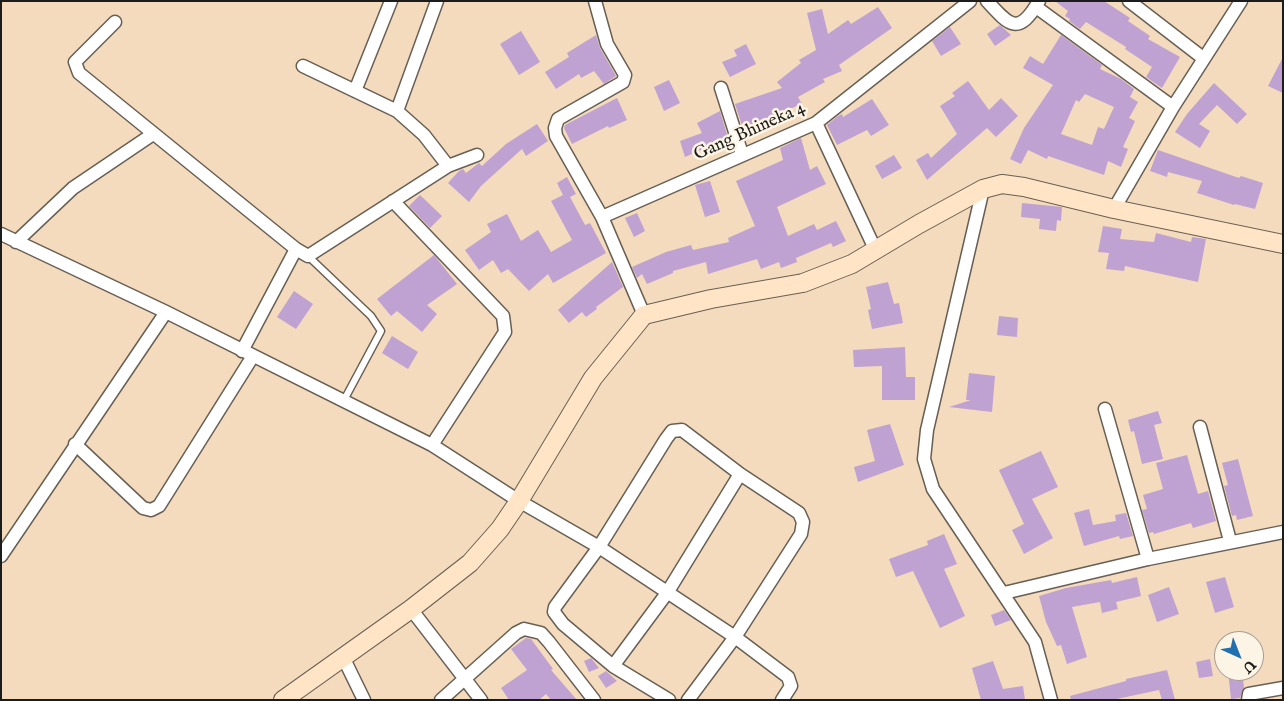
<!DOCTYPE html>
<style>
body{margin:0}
#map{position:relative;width:1284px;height:701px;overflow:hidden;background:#f4dbbd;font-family:"IM FELL English",serif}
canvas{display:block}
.frame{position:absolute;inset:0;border:2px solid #1c1c1c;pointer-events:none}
.north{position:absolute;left:1214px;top:631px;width:50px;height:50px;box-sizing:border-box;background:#fcf5e5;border:1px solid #a29e95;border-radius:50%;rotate:136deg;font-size:14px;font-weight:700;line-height:20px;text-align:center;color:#1c1c1c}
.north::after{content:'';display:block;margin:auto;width:18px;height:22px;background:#1f6fb2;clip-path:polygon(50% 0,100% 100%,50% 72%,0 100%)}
</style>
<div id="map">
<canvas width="1284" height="701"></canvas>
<div class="frame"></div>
<div class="north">U</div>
</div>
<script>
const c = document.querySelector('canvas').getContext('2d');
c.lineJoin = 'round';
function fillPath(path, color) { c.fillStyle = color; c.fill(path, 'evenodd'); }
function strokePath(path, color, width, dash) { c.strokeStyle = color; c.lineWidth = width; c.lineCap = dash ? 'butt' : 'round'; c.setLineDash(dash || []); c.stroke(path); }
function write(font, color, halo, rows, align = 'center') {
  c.font = font + ' "IM FELL English",serif'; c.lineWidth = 5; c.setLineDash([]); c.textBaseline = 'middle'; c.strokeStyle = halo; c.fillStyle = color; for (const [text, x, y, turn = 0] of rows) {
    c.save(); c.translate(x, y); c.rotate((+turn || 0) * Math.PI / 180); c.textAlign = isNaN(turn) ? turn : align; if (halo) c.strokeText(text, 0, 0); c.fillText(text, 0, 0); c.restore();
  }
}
const building = new Path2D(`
 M1055,1h49l26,17 -2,3 22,15 -2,3 32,18 -18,31 -16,-11 6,-10 -27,-18 1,-2 -40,-25 -6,7 -11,-8 1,-2 -5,-3 3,-5z
 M878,7l14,21 -53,37 3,6 -19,8 2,3 -27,15 4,7 -44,18 2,3 -16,7 -9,-28 47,-16 -5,-6 24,-19 -2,-3 17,-10 -9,-37 15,-4 6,25 20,-14 3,4z
 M1000,25l11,10 -16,11 -8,-12z
 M950,27l11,17 -20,12 -9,-15z
 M521,31l19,31 -21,13 -19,-31z
 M596,35l4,13 16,28 -12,8 -10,-13 -13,7 -2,-4 -23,15 -11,-17 24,-15 -2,-4z
 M1061,35l41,30 -2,4 21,10 13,10 -4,8 8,5 -9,16 6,3 -12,26 5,2 -7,18 -13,-6 -4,14 -56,-19 -1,3 -19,-9 -7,14 -11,-5 14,-31 29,-43 -30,-17 7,-12 13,8zM1085,94l29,13 -10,22 -6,-2 -6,18 -31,-11 15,-34 3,2z
 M746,44l10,20 -26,13 -8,-15 15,-6 -3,-6z
 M1283,57v36l-15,-7z
 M669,80l11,23 -16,8 -10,-24z
 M968,81l21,29 12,-12 17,18 -22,21 -9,-9 -60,52 -11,-20 12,-7 3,5 26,-24 -17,-28 15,-10 -3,-3z
 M1214,83l33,31 -10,10 -20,-19 -18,19 11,7 -10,17 -25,-16 12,-18z
 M617,98l10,22 -18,8 -1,-2 -36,18 -8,-16 1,-3z
 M872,99l17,26 -18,11 -4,-6 -30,15 -10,-20 11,-9 4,-2 1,3z
 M720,111l8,27 -43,19 -5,-16 22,-8 -5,-10z
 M537,124l11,17 -22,15 -4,-7 -41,37 -12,16 -21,-19 11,-12 4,-2 3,4 13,-10 3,3 24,-22z
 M801,138l9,32 7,-4 9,18 -49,23 11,29 26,-12 3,6 19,-9 10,20 -13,6 -2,-4 -35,15 1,4 -16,6 -2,-6 -18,7 -4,-10 -49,15 -2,-12 -33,9v2l-26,11 -5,-10 -5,4 -5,-11 34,-15 25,-7 2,5 36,-8 -1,-4 27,-12 -19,-45 47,-21 -3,-12z
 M1158,150l81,28 2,-2 22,7 -8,26 -20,-5 -1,1 -37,-12 5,-12 -34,-9 -1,5 -17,-6z
 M894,155l8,13 -20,11 -7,-13z
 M567,177l9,17 -6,3 15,28 5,-2 16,30 -53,30 -5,-9 -19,17 -21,-22 -7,4 -8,-13 -14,10 -14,-20 26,-18 -4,-8 20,-10 14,27 17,-11 13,22 21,-12 -21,-39 12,-6 -6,-12z
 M710,181l10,31 -15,5 -10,-32z
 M420,195l22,21 -12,12 -21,-22z
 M1022,203l40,4 -1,14 -4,-1 -1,11 -17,-2 1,-10 -19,-2z
 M637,213l8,18 -11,6 -9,-19z
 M1103,226l19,3 -2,10 34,3 2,-9 35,9 1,-5 14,2 -8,43 -73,-16 -1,5 -18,-2 3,-16 -11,-1z
 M434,255l23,29 -30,21 10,9 -15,18 -25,-21 -6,5 -14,-17z
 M612,262l11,25 -27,20 1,2 -11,8 -4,-5 -13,11 -11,-13z
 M888,282l6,22 5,-1 4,20 -31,6 -4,-19 3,-1 -5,-22z
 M294,291l19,13 -17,25 -19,-12z
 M999,316l19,2 -1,19 -20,-2z
 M392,336l26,16 -10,17 -26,-16z
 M905,347l1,30h9v23h-33v-34l-28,1 -1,-17z
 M969,373l26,3 -3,36 -43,-5 22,-7h-5z
 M1158,411l4,12 -8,2 9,34 -21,5 -8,-33 -3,1 -3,-12z
 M890,424l14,41 -46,17 -4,-15 21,-6 -8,-31z
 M1041,451l17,36 -26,12 21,39 -29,16 -12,-24 12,-6 -25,-54z
 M1187,455l11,39 10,-3 8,30 -23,7 -2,-5 -37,11 -1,-2 -4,1 -7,-23 5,-1 -4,-14 20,-6 -7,-26z
 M1238,459l15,57 -16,4 -1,-5 -4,1 -8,-30 4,-1 -6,-22z
 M1089,509l4,16 23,-4 -1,-6 11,-2 7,23 -13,3 -1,-3 -35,10 -10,-33z
 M944,534l13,30 -13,5 21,47 -25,12 -27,-57 -17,6 -7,-18 39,-14 -1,-4z
 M1137,577l4,19 -25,6 2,7 -16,4 -2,-11 -28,5 15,50 -20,7 -6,-19 -4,1 -11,-24 -7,-26 27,-8 45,-8 1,3z
 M1225,577l9,30 -19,6 -9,-31z
 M1169,587l10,27 -22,8 -9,-27z
 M1004,610l7,10 -16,6 -4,-11z
 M526,638l5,1 22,30 -2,1 26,30h-26l-5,-6 -7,6h-30l-8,-12 26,-18 -16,-21z
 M591,658l8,10 -10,4 -5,-11z
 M1210,659l3,17 -14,2 -3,-16z
 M993,661l10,28 20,-3 2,14h-44l-9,-32z
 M1167,670l8,30h-13l-3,-10 -47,10h-41l-1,-4 56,-15v-2z
 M606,671l11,10 -11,7 -8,-12z
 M1228,671h14l2,17 -4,10 -9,1z`);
const lane = new Path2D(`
 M308,256l63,60 10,15 -38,71`);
const street = new Path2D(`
 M595,1l12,43 18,31 -2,7 -65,37 -3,9 1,8 46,81 42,98
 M987,1c22,24 31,36 52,0
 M1129,1l74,57
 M1036,7l137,100
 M115,22l-40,40 4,11 217,176 12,7 140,-90 29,-11
 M303,66l94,45 27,24 24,31
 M721,88l21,66
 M355,91l36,-90
 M397,111l40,-110
 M816,123l60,128
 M983,189l-56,241 -3,29 9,30 102,153 16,58
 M393,201l110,115 2,16 -73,113
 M1114,209l59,-102 68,-106
 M602,217l214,-94 154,-122
 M1,234l165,78 266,133 87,56 80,46 136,90 53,40 3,9 -9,14
 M16,242l57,-54 80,-54
 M242,351l54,-102
 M1105,409l43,150
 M1200,427l30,114
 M75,444l68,64 8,2 8,-4 94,-150
 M1,556l165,-244
 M1004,593l144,-34 135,-27
 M411,609l70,91
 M344,659l20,41
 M613,666l54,-73 73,-119
 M441,700l75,-67 8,-4 17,4 8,9 45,58
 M669,700l-56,-34 -50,-42 -9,-12 1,-5 44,-60 67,-108 6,-8 10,-1 58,44 59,39 4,9 -2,12 -66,103 -47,63
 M1248,700l1,-6 34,-6`);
const secondary = new Path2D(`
 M283,700l128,-91 59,-46 30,-34 19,-28 74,-123 51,-63 67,-16 92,-16 49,-19 67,-40 64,-35 19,-5 22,3 90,22 169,35`);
const streetNames = [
 ["Gang Bhineka 4",750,132,-24]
];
fillPath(building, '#bfa1d2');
strokePath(lane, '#685f54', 9);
strokePath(street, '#685f54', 15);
strokePath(secondary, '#685f54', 20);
strokePath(lane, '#fff', 6);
strokePath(street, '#fff', 12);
strokePath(secondary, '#ffe4c6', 18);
write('18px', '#1c1c1c', '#fcf5e5', streetNames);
</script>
